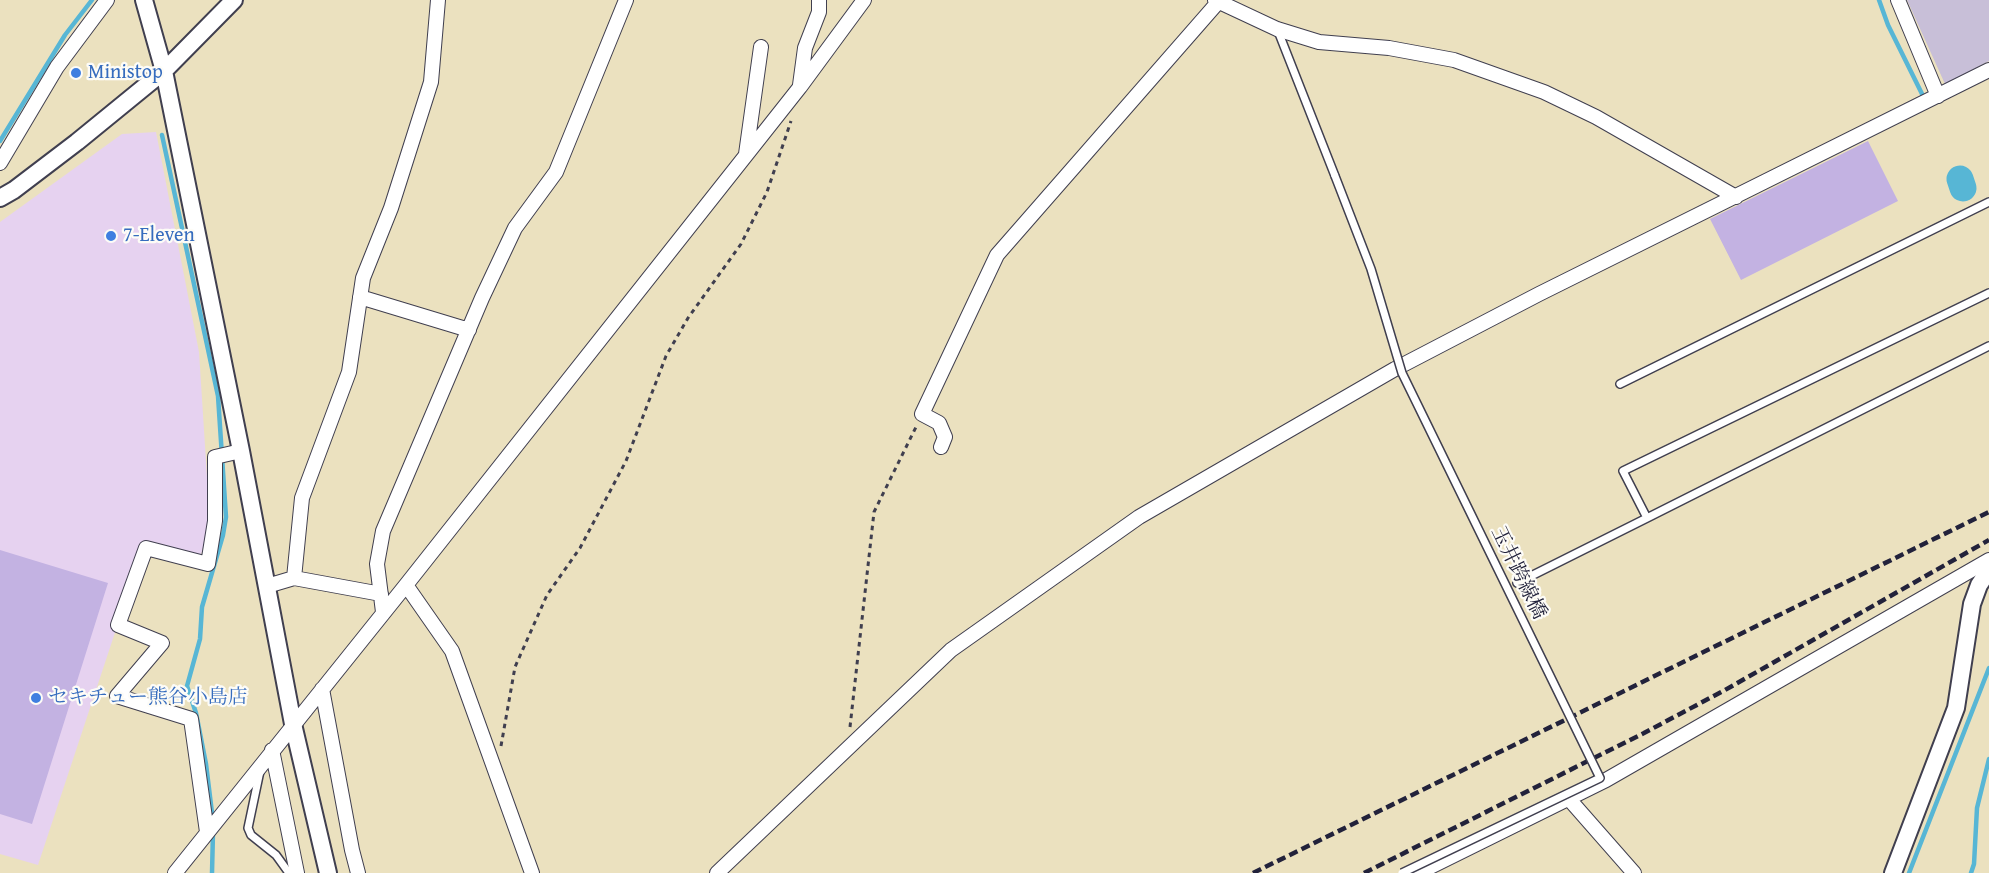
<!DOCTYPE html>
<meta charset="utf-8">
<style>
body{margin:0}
canvas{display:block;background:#ebe1bf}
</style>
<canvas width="1989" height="873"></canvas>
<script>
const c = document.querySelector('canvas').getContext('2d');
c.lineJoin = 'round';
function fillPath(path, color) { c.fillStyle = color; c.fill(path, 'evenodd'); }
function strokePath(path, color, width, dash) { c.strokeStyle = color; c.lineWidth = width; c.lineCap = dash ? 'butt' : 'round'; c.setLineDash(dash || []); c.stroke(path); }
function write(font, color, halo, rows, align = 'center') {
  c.font = font + ' "Gentium Book Plus","Noto Serif JP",serif'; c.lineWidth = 4.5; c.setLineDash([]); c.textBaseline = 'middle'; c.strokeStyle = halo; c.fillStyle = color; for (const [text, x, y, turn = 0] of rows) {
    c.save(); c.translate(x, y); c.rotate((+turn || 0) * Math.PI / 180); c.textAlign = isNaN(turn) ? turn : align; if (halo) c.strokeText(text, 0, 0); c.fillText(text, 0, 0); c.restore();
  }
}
const built = new Path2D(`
 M156,132l43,220 11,172 -10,34 -56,-13 -106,320 -38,-11v-632l122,-88z`);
const industrial = new Path2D(`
 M1907,0h82v61l-44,23z`);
const stream = new Path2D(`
 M1879,0l9,25 37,75
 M162,135l56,261 8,121 -3,18 -21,72 -2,32 -13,47 9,27 10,51 7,57
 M0,141l65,-106 27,-35
 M212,873l1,-41
 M1909,873l80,-205
 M1971,873l3,-9 3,-56 12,-49`);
const river = new Path2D(`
 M1960,179l3,9`);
const building = new Path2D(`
 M1868,141l30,60 -157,79 -31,-61z
 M0,550l108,33 -76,241 -32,-10z`);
const path = new Path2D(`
 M850,727l24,-215 42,-85
 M501,746l14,-79 32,-72 33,-47 46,-87 40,-105 22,-38 53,-74 26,-52 24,-71`);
const service = new Path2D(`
 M1278,31l57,145
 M1989,293l-366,178 24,47 342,-172
 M1620,384l369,-182
 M1517,583l130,-65
 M260,771l-12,57 3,7 25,20 13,18`);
const minor = new Path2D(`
 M1215,0l62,29 42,13 70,6 65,12 90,32 52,25 140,80
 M1898,0l40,96
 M800,85l5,-37 14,-36v-12
 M746,154l15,-107
 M0,163l57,-96 50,-67
 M360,297l109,33
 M941,447l4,-10 -6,-14 -17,-9 75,-159 223,-255
 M294,578l87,16
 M406,585l46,66 80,222
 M267,586l27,-8 8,-80 47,-126 14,-94 28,-70 40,-126 7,-82
 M383,612l-6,-48 6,-33 99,-233 33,-70 41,-56 70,-172
 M322,689l30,161 6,23
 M272,750l25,123
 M1569,799l65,74
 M207,832l-16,-113 -74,-23 45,-53 -44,-18 28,-77 62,16 7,-43v-64l26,-6
 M175,873l231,-288 394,-498 64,-87
 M717,873l234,-223 188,-133 256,-148 144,-75 450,-224
 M1418,873l188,-93 383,-220`);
const tertiary = new Path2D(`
 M144,0l20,71 77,380 52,273 35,149
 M0,198l14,-8 63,-48 87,-71 70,-71
 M1893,873l63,-165 16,-104 7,-19 10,-15`);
const rail = new Path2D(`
 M1253,873l736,-361
 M1364,873l280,-140 81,-43 264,-150`);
const serviceBridge = new Path2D(`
 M1335,176l36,93 31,104 198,405 -198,95`);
const markers = [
 [76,73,6,"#3f7fe0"],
 [111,236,6,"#3f7fe0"],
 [36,698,6,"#3f7fe0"]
];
const shopNames = [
 ["Ministop",88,73],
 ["7-Eleven",123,236],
 ["セキチュー熊谷小島店",48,698]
];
const streetNames = [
 ["玉井跨線橋",1518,573,64]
];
fillPath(built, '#e6d2f0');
fillPath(industrial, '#c8bfd8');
strokePath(stream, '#57b6d5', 4.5);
strokePath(river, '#57b6d5', 27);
fillPath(building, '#c3b2e2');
strokePath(service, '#403f4f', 10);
strokePath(minor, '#403f4f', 16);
strokePath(tertiary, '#403f4f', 20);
strokePath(path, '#403f4f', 3, [4.5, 4.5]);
strokePath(service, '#fff', 7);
strokePath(minor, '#fff', 14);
strokePath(tertiary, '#fff', 16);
strokePath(rail, '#22223b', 4.5, [9, 4.5]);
strokePath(serviceBridge, '#403f4f', 10, []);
strokePath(serviceBridge, '#fff', 7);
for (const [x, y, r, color] of markers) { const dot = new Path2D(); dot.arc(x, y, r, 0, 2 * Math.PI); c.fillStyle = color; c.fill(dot); strokePath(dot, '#fdfcf7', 2); }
write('20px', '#366cbe', '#fdfcf7', shopNames, 'left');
write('20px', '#22223b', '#fdfcf7', streetNames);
</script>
